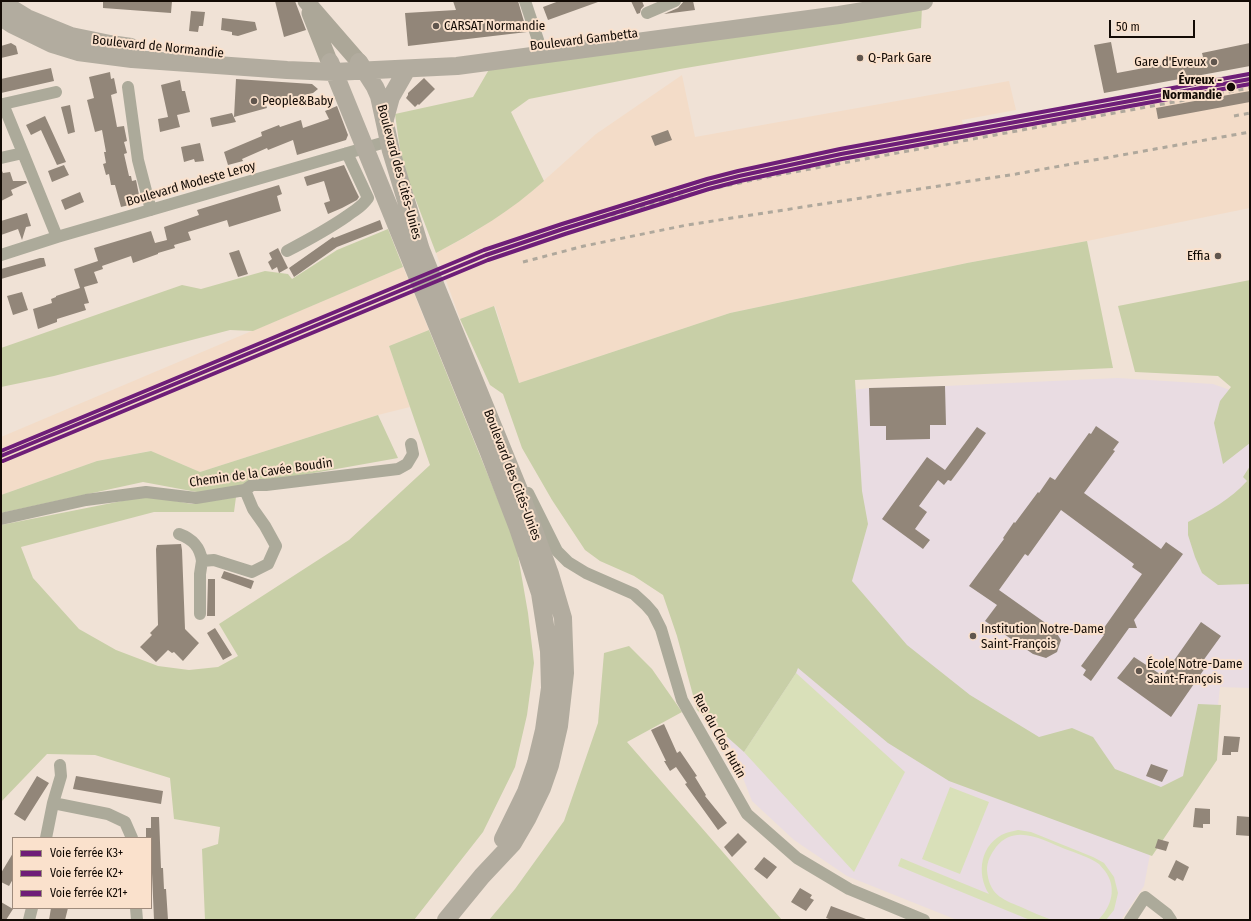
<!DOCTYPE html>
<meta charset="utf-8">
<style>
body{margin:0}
#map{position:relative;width:1251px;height:921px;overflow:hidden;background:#f0e2d6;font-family:"Fira Sans Condensed",sans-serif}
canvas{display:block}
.frame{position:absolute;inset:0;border:2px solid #130b05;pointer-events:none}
.legend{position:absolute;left:12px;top:837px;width:140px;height:72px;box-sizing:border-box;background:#fae1cc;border:1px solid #9e8b7c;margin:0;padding:5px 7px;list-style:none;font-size:12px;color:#130b05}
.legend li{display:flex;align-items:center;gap:8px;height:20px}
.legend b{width:20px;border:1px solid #9e8b7c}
.scale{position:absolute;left:1109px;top:20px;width:86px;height:18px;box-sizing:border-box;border:2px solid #130b05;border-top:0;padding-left:5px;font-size:12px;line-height:14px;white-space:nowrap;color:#130b05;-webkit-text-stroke:3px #fae1cc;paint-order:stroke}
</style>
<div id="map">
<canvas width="1251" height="921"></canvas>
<div class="frame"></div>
<ul class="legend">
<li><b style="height:5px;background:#6e1e78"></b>Voie ferrée K3+</li>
<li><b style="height:5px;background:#6e1e78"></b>Voie ferrée K2+</li>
<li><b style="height:5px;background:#6e1e78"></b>Voie ferrée K21+</li>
</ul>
<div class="scale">50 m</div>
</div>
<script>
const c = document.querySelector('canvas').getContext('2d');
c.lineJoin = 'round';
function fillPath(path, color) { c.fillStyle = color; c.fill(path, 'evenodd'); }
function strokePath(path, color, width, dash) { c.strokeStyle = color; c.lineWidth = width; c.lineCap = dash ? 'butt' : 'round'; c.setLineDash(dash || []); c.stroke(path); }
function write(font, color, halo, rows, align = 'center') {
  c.font = font + ' "Fira Sans Condensed",sans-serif'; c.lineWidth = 4; c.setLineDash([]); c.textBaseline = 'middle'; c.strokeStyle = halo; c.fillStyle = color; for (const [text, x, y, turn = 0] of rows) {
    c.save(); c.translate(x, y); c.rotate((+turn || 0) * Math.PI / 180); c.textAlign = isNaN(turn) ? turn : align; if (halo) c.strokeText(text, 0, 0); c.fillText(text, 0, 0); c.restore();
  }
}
const built = new Path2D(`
 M682,75l13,62 314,-56 7,29 -54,10 2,10 286,-53v131l-163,33 -120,22 -237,50 -211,70 -24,-77 -35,13 -24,-66 37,-20 57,-40 66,-59z
 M403,267l26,63 -40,16 21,61 -32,8 -178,57 -50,-21 -53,10 -96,34v-58z`);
const education = new Path2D(`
 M1118,378l95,6 37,13v281l-1,10 -29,-1 -8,74 -54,51 -14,74 -23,34h-164l-110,-44 -53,-36 -42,-39 -49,-126 143,-284 23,-3 76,-2z`);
const green = new Path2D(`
 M796,673l109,99 -51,100 -110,-120z
 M950,787l39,15 -29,72 -38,-15z
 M1018,830l13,2 62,25 11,6 10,14 4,16 -4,17 -8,10h-8c14,-13 19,-33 7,-49 -2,-2 -4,-5 -6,-7 -10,-7 -23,-11 -34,-15 -22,-9 -50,-26 -69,-2 -5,7 -9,14 -9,23 2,24 14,29 34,37 10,5 21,9 31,13h-22l-132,-54 3,-8 88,36c-13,-20 -9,-51 17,-61 3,-1 8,-2 12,-3z`);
const forest = new Path2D(`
 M922,7l-1,21 -241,41 -151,30 -18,13 33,69c-32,29 -70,52 -108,72l-34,-89 -7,-50 78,-17 18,-31z
 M388,229l15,38 -150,64 -23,-1 -176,46 -53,11v-39l181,-63 19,4 64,-18 23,3 4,5 45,-29z
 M1087,241l26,127 -258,12 7,111 6,33 -16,57 55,64 63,50 69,42 33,-9 21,9 22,32 46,18 22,-11 15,-72 23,1 -4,55 -65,96 -203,-75 -61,-38 -90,-75 -2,5 -52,79 -47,-42 -20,-74 -14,-41 -29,-19 -34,-15 -15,-11 -33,-50 -30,-52 -19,-54 -13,-9 -30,-66 34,-13 25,77 211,-70 237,-50z
 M1250,280v163l-27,21 -9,-41 6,-22 11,-14 -13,-11 -83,-4 -17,-66z
 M429,330l87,214 12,69 6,50 -7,52 -12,52 -32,65 -69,88h-209l-3,-71 16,-5 2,-17 -46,-8 -4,-41 -75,-23 -48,-1 -46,48v-277l146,-29 45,8 44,-7 -2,15h-80l-133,35 12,31 46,51 37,21 42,16 31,4 29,-3 20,-11 -19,-32 130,-84 81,-75 -41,-119z
 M378,415l20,43 -196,35 -59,-11 -142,31v-18l96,-34 54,-10 49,21z
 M1250,466v118l-32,1 -16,-12 -7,-16 -7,-22v-13c21,-11 43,-23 59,-41l-4,-4z
 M629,646l23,23 30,43 -55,30 155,178h-293l26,-31 49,-68 34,-98 6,-70z`);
const building = new Path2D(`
 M103,1h69l-1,12 -68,-5z
 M275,1h20l11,29 -22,7z
 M453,1h65l9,31 -119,14 -3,-33 51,-3z
 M559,1h38l1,1 -50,18 -5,-13z
 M631,1h11l2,5 -3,3 -1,4 -3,1z
 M684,1h9l2,9 -31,4 14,-6z
 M191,11l14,1 -2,14h-4l-1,6 -9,-1z
 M222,18l33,4 2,8 -19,6 -6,-1v-3l-11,-2z
 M1111,42l6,31 86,-16 -1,-4 48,-10v23l-146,27 -10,-48z
 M11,43l5,3 2,8 -17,4v-12z
 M51,68l3,13 -53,12v-14z
 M110,72l1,7 3,-1 3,15 -6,2 6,32 7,-1 3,15 -3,1 3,11 -3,1 5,22h2l1,5 4,-1 3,15 -3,1 1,7 -16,4 -6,-22h-4l-2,-11 -3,1 -3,-11 3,-1 -2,-11h2l-4,-22 -7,2 -8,-32 7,-2 -5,-21z
 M424,78l11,11 -16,16 -1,-1 -3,3 -9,-9 2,-3v-2z
 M236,79l76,5 6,5 -5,4 -48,10 2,5 -33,9z
 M180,80l2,11h3l5,21 -13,3 3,12 -20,5 -2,-13 10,-2 -7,-32z
 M1250,91v11l-92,17 -2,-11z
 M70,105l5,27 -7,2 -7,-27z
 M337,106l11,29 -2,5 -49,15 -4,-15 -25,10 -1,-2 -25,11 1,2 -15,4 -4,-13 38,-16 -1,-4 18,-7 1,2 21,-7 2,8 26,-9 -4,-8z
 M232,113l4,9 -24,5 -2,-9z
 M45,116l21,46 -9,3 -16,-35 -10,5 -5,-10z
 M668,130l4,10 -17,6 -4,-10z
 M200,143l4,18 -9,1 -1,-3 -10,3 -3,-15z
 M64,165l5,10 -17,7 -4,-11z
 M344,165l11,24 4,8 -2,3 -15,8 -14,6 -4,-11 6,-2 -6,-20 -17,5 -3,-9z
 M1,169l2,4 7,-1 3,9h13l1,2 -16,7 2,5 -12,6z
 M279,185l3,9 -5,2 4,15 -52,16 -2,-7 -39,12 3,8 -17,5 1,3 -17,5v1l-25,9 -2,-7 -29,10 1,3 -9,3 4,11 -14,4 5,16 -5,1 2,6 -29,9v3l-19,7 -5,-20 19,-6 -1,-4 5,-2v-1l24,-8 -6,-19 24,-8 -4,-13 57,-17 4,12 12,-3 -3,-13 35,-12 -2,-5z
 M80,192l4,10 -19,8 -4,-10z
 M27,213l4,13 -5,1 -4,13 -4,-11 -17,6v-14z
 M380,220l3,9 -46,18 -43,30 -5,-9 44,-31 1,1z
 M278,248l10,20 -9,5 -2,-6 -5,3 -4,-8 4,-3 -3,-6z
 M239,250l9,24 -10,3 -9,-24z
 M40,258h4l2,8 -45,13v-10z
 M22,292l6,18 -15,5 -6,-19z
 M945,386l1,39h-16v14l-44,1v-14h-16l-1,-38z
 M1096,426l23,16 -6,8 2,1 -31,42 77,56 5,-7 17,12 -49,66 3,8h-8l-38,53 -8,-6 3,-5 -5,-4 23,-31 -3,-3 41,-58 -10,-7 2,-3 -73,-54 -33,46 -3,-2 -26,36 55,39 7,11 -4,12 -11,6 -13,-4 -48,-33 12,-16 -28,-19 35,-47 -1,-1 11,-16 1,1 23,-31 1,1 11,-16 5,3 34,-47 2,1z
 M977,427l9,6 -20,28 -15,20 -3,-1 -4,5 -6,-5 -19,26 8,6 -12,17 15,11 -7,9 -41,-30 45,-62 18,13z
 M181,544l1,6 3,79 14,14 -16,18 -9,-9 -2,1 -4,-3 -12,12 -16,-15 12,-12 -2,-2 8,-8 -2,-76 1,-4z
 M224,571l30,10 -3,8 -30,-11z
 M208,579h7v37h-8z
 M1201,622l20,14 -21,29 5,3 -34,49 -54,-39 17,-21 29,19z
 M215,628l17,27 -9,5 -16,-27z
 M664,724l13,29 3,-2 17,25 -2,1 11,18 -1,1 22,27 -9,7 -33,-46 2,-1 -11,-16 -6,4 -6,-10h2l-15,-31z
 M1224,736l16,1 -2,15h-7v3h-9z
 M1151,764l17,6 -6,12 -16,-6z
 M37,776l12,7 -24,38 -11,-7z
 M76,776l87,15 -2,13 -88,-15z
 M1195,808l15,1v15h-7v4l-10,-1z
 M1237,816l13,1v19l-14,-1z
 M151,817h8l2,51h2l1,21h2l2,31h-14l-2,-47h-1v-35h-5v-10h5z
 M738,833l9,9 -15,15 -8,-10z
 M1158,839l11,3 -3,9 -11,-3z
 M13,853v26l-4,7 -8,-4v-9z
 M764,857l13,10 -10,12 -13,-10z
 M1176,860l13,7 -6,14 -6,-3 -2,3 -7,-4z
 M800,888l12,7 -2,3 4,2 -8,11 -15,-9z
 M1,902l12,7 -7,11h-5z
 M831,906l35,13v1h-34l-6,-2z
 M51,908h17l-3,12h-16z`);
const minor = new Path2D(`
 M525,1l15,45
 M647,13l28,-12
 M128,87l10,73 13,50
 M23,153l-20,-49 53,-12
 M1,158l22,-5 34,84
 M287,251c21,-11 40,-21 60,-35 10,-8 13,-7 21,-18l-21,-45
 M1,255l56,-18 332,-96
 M528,493l29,58 11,11 18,11 48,21 12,11 7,8 8,16 21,71 65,114 50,44 52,31 75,31
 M1,519l85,-19 60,-8 50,6 49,-8 7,-5h14l132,-16 9,-5 6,-10 -2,-10
 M179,534c14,5 21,13 23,27
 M200,614v-40l2,-13 12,-1 38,12 16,-8 8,-18 -11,-20 -12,-17 -8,-19
 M53,803l55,11 17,8 7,16
 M46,838l7,-35 8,-27 -1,-11
 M136,908l1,12
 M29,920l3,-12
 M1130,920l15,-23 22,17 4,6`);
const secondary = new Path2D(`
 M306,1l53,61
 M310,13l19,48`);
const primary = new Path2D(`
 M1,2l26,16 44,18 39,8 21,3
 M1,17l12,8 39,19 26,8 54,7 155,11 47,2 123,-6 382,-51 85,-14
 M330,62l158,388 30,78 22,65 9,58 1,37 -6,42 -8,33 -10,29 -23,47
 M359,62l16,25 4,9 12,55 30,99 100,245 29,79 13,44 2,55 -6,53 -9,39 -8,23 -15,31 -14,24 -31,33 -36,44
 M385,119l6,-22 16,-28`);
const rail = new Path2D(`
 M1234,116l16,-3
 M563,229l87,-25 57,-14 60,-13 483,-89
 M523,262l61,-16 103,-21 329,-51 234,-42`);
const rail1 = new Path2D(`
 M1,456l485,-201 77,-26 145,-45 31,-8 102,-22 409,-75`);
const rail2 = new Path2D(`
 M3,461l485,-201 77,-26 144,-45 31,-8 102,-22 408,-75`);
const rail3 = new Path2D(`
 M1,451l483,-201 78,-26 145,-45 31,-8 102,-22 409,-75`);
const markers = [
 [436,26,4,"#60564e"],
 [860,58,4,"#60564e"],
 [1214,62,4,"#60564e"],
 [1231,87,5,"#130b05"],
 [254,101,4,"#60564e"],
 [1218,256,4,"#60564e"],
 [973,636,4,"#60564e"],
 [1139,671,4,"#60564e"]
];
const poiNames = [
 ["CARSAT Normandie",444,26],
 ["Q-Park Gare",868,58],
 ["Gare d'Evreux",1206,62,"right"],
 ["People&Baby",262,101],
 ["Effia",1210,256,"right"],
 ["Institution Notre‐Dame",981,629],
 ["Saint‐François",981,644],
 ["École Notre-Dame",1147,664],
 ["Saint-François",1147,679]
];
const streetNames = [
 ["Boulevard Gambetta",584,40,-7],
 ["Boulevard de Normandie",158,47,6],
 ["Boulevard des Cités-Unies",399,172,75],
 ["Boulevard Modeste Leroy",191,184,-16],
 ["Chemin de la Cavée Boudin",261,473,-8],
 ["Boulevard des Cités-Unies",512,475,69],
 ["Rue du Clos Hutin",719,736,61]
];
const stopNames = [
 ["Évreux -",1222,80],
 ["Normandie",1222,95]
];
fillPath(built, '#f3dcc8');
fillPath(education, '#e9dce2');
fillPath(green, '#d9e0b9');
fillPath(forest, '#c8cfa7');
fillPath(building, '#928679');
strokePath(minor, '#acaa9a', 12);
strokePath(secondary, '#aca798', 17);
strokePath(primary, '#b2ac9f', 18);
strokePath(rail, '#afa89c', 3, [5, 5]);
strokePath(rail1, '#6e1e78', 4);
strokePath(rail2, '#6e1e78', 4);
strokePath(rail3, '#6e1e78', 4);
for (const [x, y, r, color] of markers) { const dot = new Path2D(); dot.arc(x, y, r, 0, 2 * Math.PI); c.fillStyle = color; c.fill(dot); strokePath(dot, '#fae1cc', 1.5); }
write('13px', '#130b05', '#fae1cc', poiNames, 'left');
write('13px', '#130b05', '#fae1cc', streetNames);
write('bold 13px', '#130b05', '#fae1cc', stopNames, 'right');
</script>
